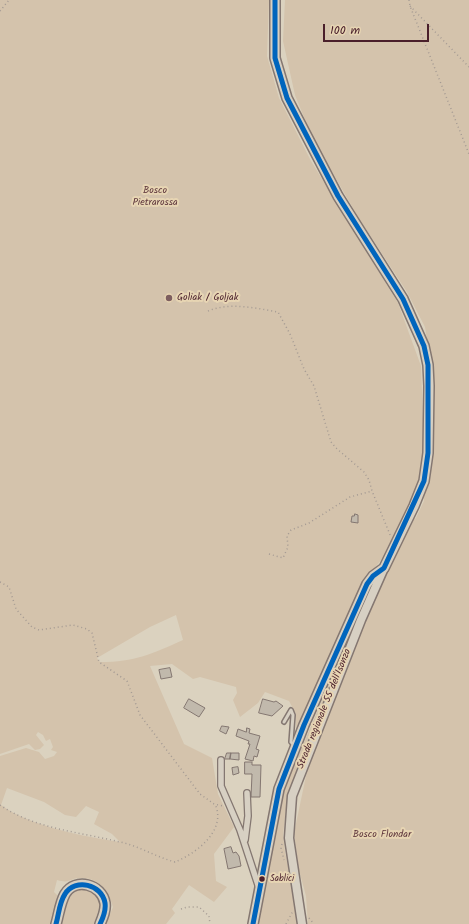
<!DOCTYPE html>
<style>
body{margin:0}
#map{position:relative;width:469px;height:924px;overflow:hidden;background:#dbd2bf;font-family:Kalam,sans-serif}
canvas{display:block}
.scale{position:absolute;left:323px;top:24px;width:106px;height:18px;box-sizing:border-box;border:2px solid #4a1f2b;border-top:0;padding-left:5px;font-size:12px;line-height:14px;white-space:nowrap;color:#4a1f2b;-webkit-text-stroke:3px #e7d5b3;paint-order:stroke}
</style>
<div id="map">
<canvas width="469" height="924"></canvas>
<div class="scale">100 m</div>
</div>
<script>
const c = document.querySelector('canvas').getContext('2d');
c.lineJoin = 'round';
function fillPath(path, color) { c.fillStyle = color; c.fill(path, 'evenodd'); }
function strokePath(path, color, width, dash) { c.strokeStyle = color; c.lineWidth = width; c.lineCap = dash ? 'butt' : 'round'; c.setLineDash(dash || []); c.stroke(path); }
function write(font, color, halo, rows, align = 'center') {
  c.font = font + ' Kalam,sans-serif'; c.lineWidth = 4; c.setLineDash([]); c.textBaseline = 'middle'; c.strokeStyle = halo; c.fillStyle = color; for (const [text, x, y, turn = 0] of rows) {
    c.save(); c.translate(x, y); c.rotate((+turn || 0) * Math.PI / 180); c.textAlign = isNaN(turn) ? turn : align; if (halo) c.strokeText(text, 0, 0); c.fillText(text, 0, 0); c.restore();
  }
}
const green = new Path2D(`
 M0,0h269l-2,56 12,42 32,63 87,142 23,63 3,81 -4,30 -9,25 -26,53 -11,14 -7,5 -4,6 -67,156v-22l-7,-13 -24,-9 -7,11 -18,14 -7,-17 4,-7 -1,-6 -36,-10 -7,2 -21,-15 -22,2 34,78 28,14 6,36 16,33 -20,27 2,27 11,6 -13,15 -25,-17 -17,24 3,4 -9,11h-60l7,-17c-4,-15 -14,-30 -32,-29 -12,0 -10,6 -24,2l-3,12 4,4 -8,28h-50v-168l26,-8 13,4 6,7 9,-3 3,-4 -6,-2 2,-3 -3,-8 -4,2 -3,-6 -5,-3 -2,3 8,10 -4,4 -5,1 -6,-6 -29,10zM176,615l7,25c-31,14 -48,22 -83,22l-3,-4 53,-31zM7,788l37,14 21,13 11,2 10,-11 13,6 -5,12 18,10 8,8c-34,-5 -91,-16 -119,-37z
 M285,0h184v924h-161l-2,-28 -7,-26 -5,-37 16,-76 49,-123 44,-96 8,-16 5,-4 8,-17 -1,-6 6,-13 4,-28v-77l-8,-50 -18,-35 -49,-75 -46,-80 -17,-42 -12,-54z
 M354,627l-67,173 -4,35 2,17 11,54 1,18h-39l25,-133z
 M82,889l11,3 8,10 -7,22h-32c5,-15 3,-30 20,-35z`);
const building = new Path2D(`
 M355,514l3,1v8l-7,-1 1,-6h2z
 M170,668l2,9 -11,2 -2,-9z
 M189,699l16,9 -6,9 -15,-9z
 M263,699l11,3 2,-1 7,5 -11,10 -13,-3z
 M222,726l7,1 -3,7 -6,-3z
 M247,728l3,1 -1,4 11,3 -4,13 3,1 -2,7 -3,-1 -1,5 -8,-2 5,-15h-2l1,-3 -13,-5 2,-7 8,3z
 M227,753h4l-1,6h-5z
 M231,753h8v7l-9,-1z
 M245,762h7v3h9l-1,32h-9l1,-23h-7z
 M238,767l1,6 -6,2 -1,-7z
 M231,847l2,6 3,-1 3,4 2,10 -13,3 -4,-20z`);
const path = new Path2D(`
 M409,0l1,6 59,148
 M410,6l59,61
 M0,11l9,-11
 M208,311c22,-9 47,-3 70,1l12,22 14,35 10,17 17,56 5,6 28,24 5,8 3,11 19,46
 M269,554l14,4 5,-11 -1,-11 4,-6 18,-7 41,-26 22,-6
 M0,582l9,5 7,22 16,18 7,3 34,-5 14,4 5,4 7,29 28,19 13,34 60,79 14,10 9,2
 M0,805c35,24 80,27 120,37 19,4 36,15 55,20 22,-9 52,-32 40,-58
 M282,844l-1,4 3,12
 M181,909l6,-2h12l10,9 1,8
 M309,918l5,6
 M286,924l7,-13`);
const lane = new Path2D(`
 M284,722l7,-12 2,5 -2,27 3,3`);
const street = new Path2D(`
 M221,760v26l19,44 19,58
 M245,840l3,-24 -1,-23`);
const secondary = new Path2D(`
 M302,924l-13,-86 3,-42 69,-176 23,-52`);
const primary = new Path2D(`
 M56,924c3,-10 4,-21 9,-30 10,-17 37,-10 40,9 1,7 -2,14 -5,21
 M253,924l26,-135 25,-64 63,-141 6,-8 11,-8 30,-62 10,-25 4,-28 1,-67 -1,-21 -4,-19 -21,-47 -65,-103 -51,-98 -12,-40v-58`);
const bus1 = new Path2D(`
 M56,924c3,-10 3,-21 9,-30 10,-16 37,-10 40,9 1,7 -2,15 -5,21
 M253,924l26,-135 25,-64 63,-141 6,-8 11,-8 40,-87 4,-28v-88l-4,-19 -21,-47 -65,-103 -51,-98 -12,-40v-58`);
const markers = [
 [169,298,4,"#7d5e5f"],
 [262,879,3.5,"#4a1f2b"]
];
const busNames = [
 ["Sablici",270,879]
];
const parkNames = [
 ["Bosco",155,191],
 ["Pietrarossa",155,203],
 ["Bosco Flondar",382,835]
];
const poiNames = [
 ["Goliak / Goljak",177,298]
];
const streetNames = [
 ["Strada regionale 55 dell'Isonzo",325,709,-68]
];
fillPath(green, '#d4c3ac');
fillPath(building, '#c1b9ac');
strokePath(building, '#847771', 1);
strokePath(lane, '#847771', 6);
strokePath(street, '#847771', 8);
strokePath(secondary, '#847771', 11);
strokePath(primary, '#847771', 12);
strokePath(path, '#a49a93', 1.5, [1, 3]);
strokePath(lane, '#d7d0c3', 3);
strokePath(street, '#d7d0c3', 5.5);
strokePath(secondary, '#d7d0c3', 8);
strokePath(primary, '#d7d0c3', 9);
strokePath(bus1, '#0065bd', 5);
for (const [x, y, r, color] of markers) { const dot = new Path2D(); dot.arc(x, y, r, 0, 2 * Math.PI); c.fillStyle = color; c.fill(dot); strokePath(dot, '#e7d5b3', 1.5); }
write('9px', '#4a1f2b', '#e7d5b3', busNames, 'left');
write('10px', '#5e363c', '#e7d5b3', parkNames);
write('10px', '#4a1f2b', '#e7d5b3', poiNames, 'left');
write('10px', '#4a1f2b', '#e7d5b3', streetNames);
</script>
